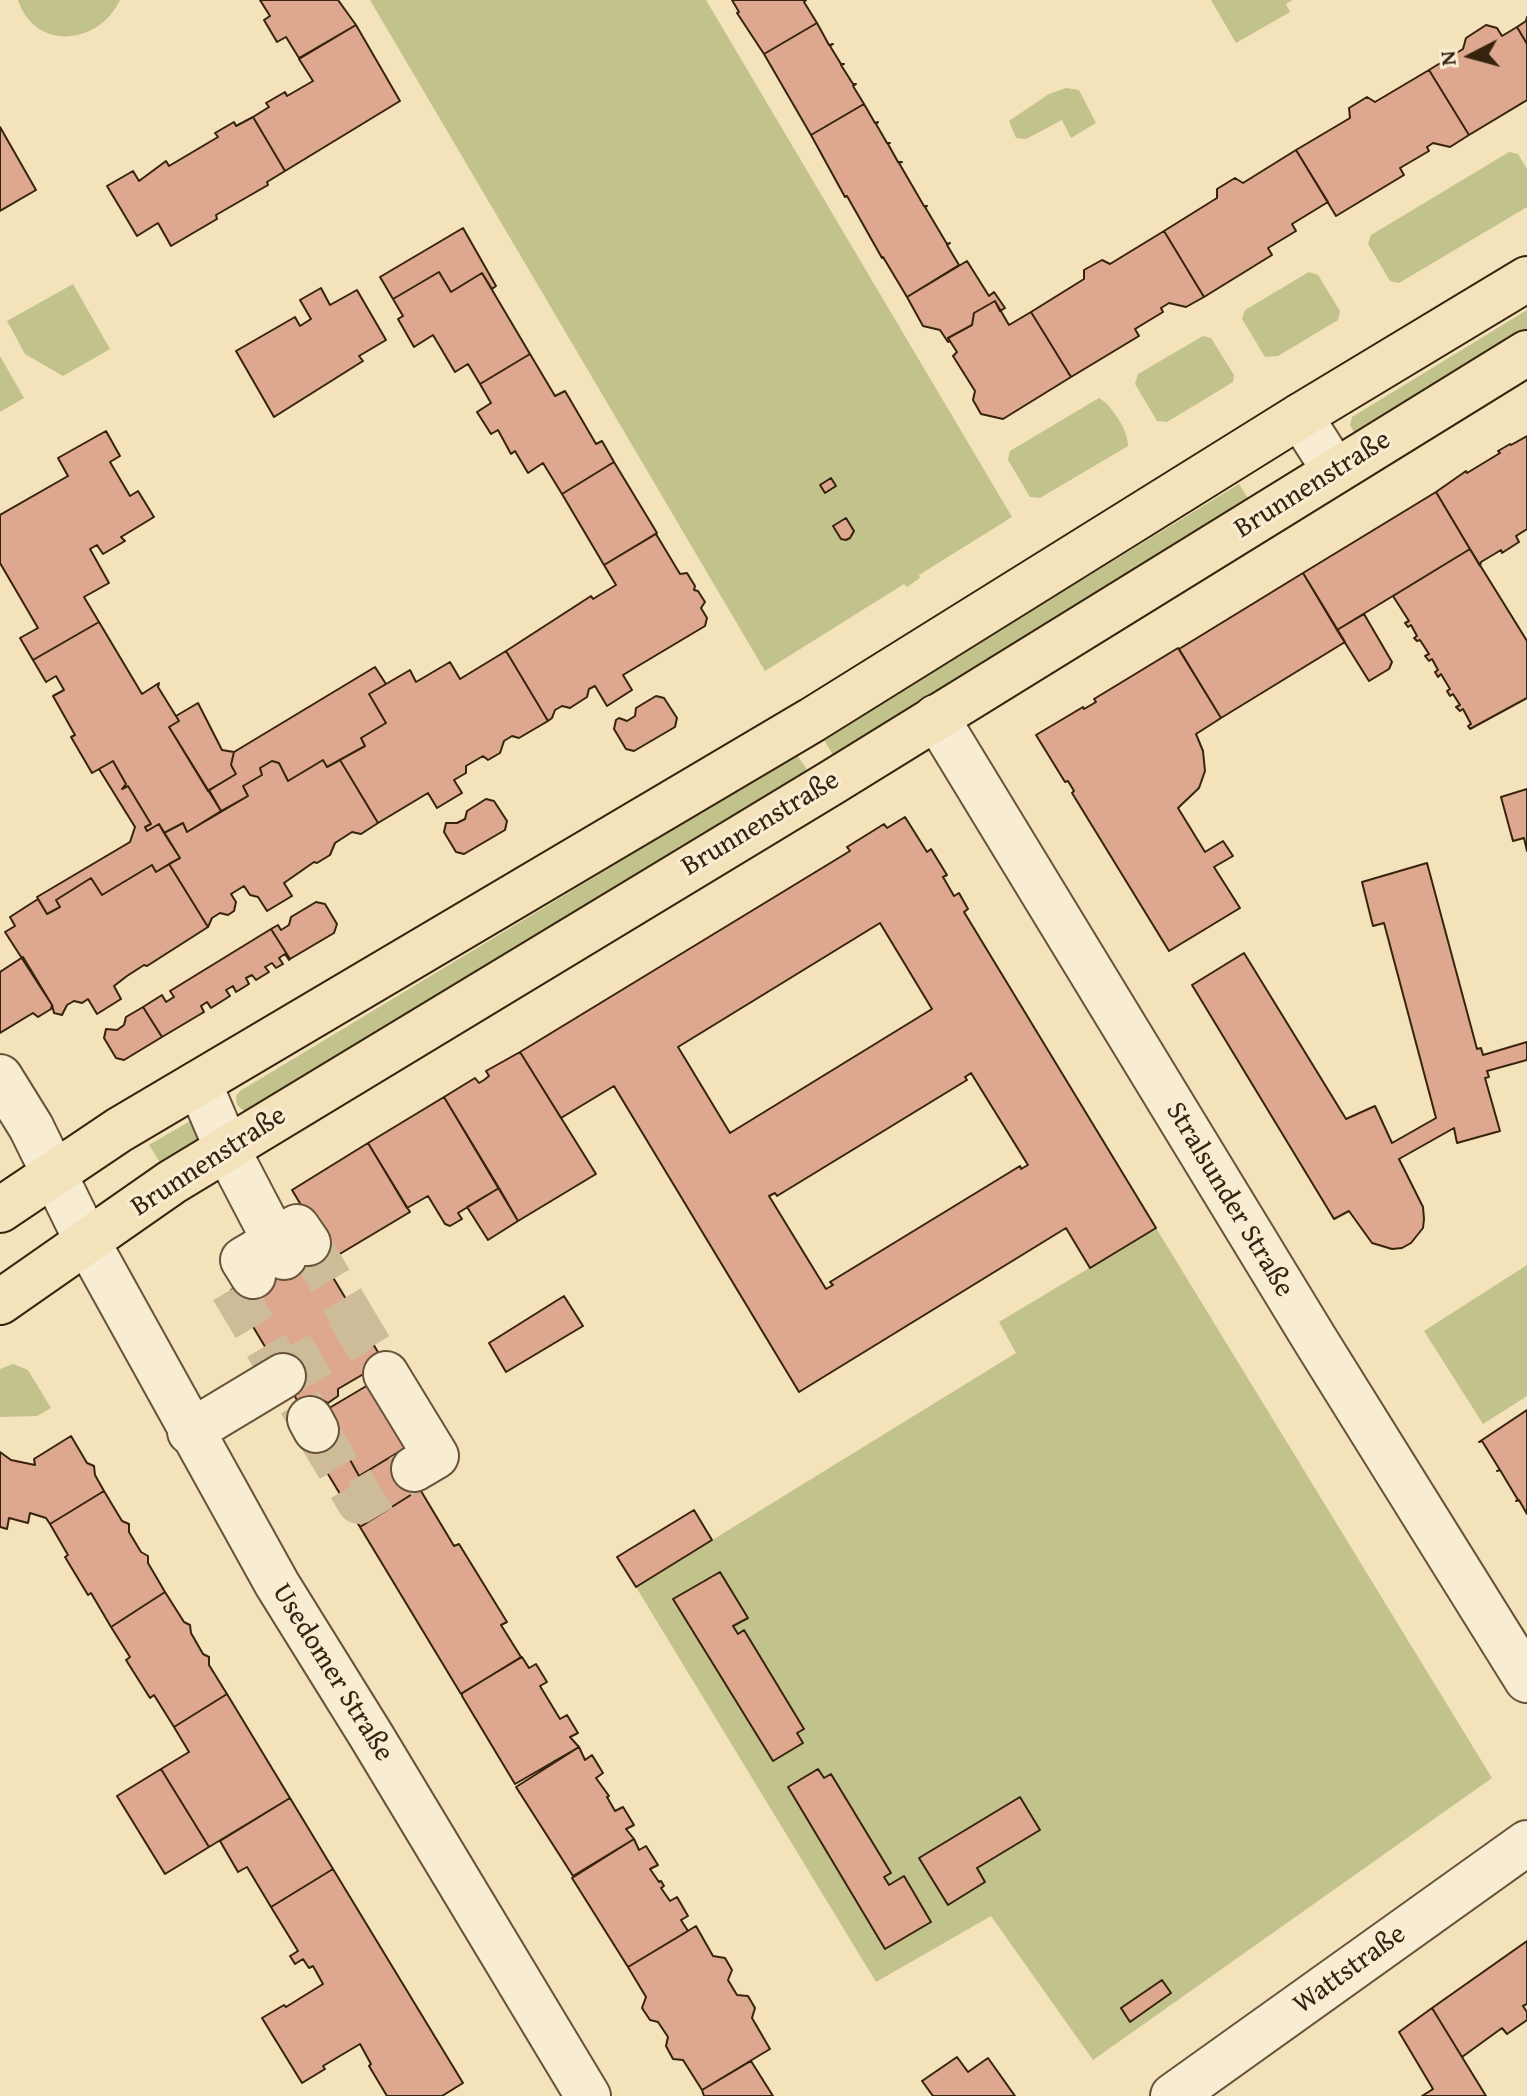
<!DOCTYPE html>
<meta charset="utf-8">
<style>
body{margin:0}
#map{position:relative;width:1527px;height:2096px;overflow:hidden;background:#f4e2bb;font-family:"Gentium Book Plus",serif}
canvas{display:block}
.north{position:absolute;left:1431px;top:16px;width:80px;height:80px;-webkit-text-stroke:6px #f8ecd3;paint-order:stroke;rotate:264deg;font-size:22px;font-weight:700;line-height:32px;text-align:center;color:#36230e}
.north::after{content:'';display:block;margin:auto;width:28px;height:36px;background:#36230e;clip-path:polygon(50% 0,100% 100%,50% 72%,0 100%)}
</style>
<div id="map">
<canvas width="1527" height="2096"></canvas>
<div class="north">N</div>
</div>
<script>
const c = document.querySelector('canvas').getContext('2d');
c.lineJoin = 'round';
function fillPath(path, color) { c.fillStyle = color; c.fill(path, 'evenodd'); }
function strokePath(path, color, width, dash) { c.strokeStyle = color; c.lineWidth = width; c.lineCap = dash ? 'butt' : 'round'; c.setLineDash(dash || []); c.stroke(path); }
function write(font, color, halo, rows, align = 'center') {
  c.font = font + ' "Gentium Book Plus",serif'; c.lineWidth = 6; c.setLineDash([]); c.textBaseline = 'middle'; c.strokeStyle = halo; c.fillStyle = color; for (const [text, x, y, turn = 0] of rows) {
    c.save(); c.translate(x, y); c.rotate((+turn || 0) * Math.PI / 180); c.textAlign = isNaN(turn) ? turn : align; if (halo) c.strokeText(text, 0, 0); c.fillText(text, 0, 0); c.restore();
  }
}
const green = new Path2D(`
 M18,0h102c-21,45 -85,52 -102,0z
 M370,0h336l306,517 -93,58 1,3 -13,9 -3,-3 -139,87z
 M1211,0h82l-7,4 4,8 -54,31z
 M1066,88l13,2 17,33 -25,15 -9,-18 -36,19 -10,-1 -7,-17 40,-27z
 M1509,152l9,2 9,15v38l-128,76 -9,-2 -22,-37 3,-9z
 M1309,272l9,3 22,36 -2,9 -60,36 -13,1 -23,-38 3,-9z
 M73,284l37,65 -47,27 -38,-22 -18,-33z
 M1527,310v23l-165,100 -8,-1 -4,-7 2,-8z
 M1203,336l8,2 23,37 -1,7 -66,40 -10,-1 -22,-37 3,-10z
 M0,356l24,42 -24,14z
 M1099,398c12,6 30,34 29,48l-88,52 -10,-1 -22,-37 2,-9z
 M1239,484l11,17 -417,254 -10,-17z
 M797,755l11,16 -558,339h-7l-6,-5 -1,-9 4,-5z
 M190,1121l9,2 3,20 -39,24 -14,-22z
 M1156,1228l336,550 -399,282 -102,-144 -115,66 -240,-395 380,-234 -17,-31z
 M1527,1265v131l-44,28 -59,-93z
 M13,1364l15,6 23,38 -14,8 -37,1v-48z`);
const building = new Path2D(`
 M260,0h78l18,25 -57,33 -13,-21 -9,5 -13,-22 6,-4z
 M732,0h74l-2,2 13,21 -53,31 -27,-41 2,-1z
 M1527,17v27l-10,-17 9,-6z
 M817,23l12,22 4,-1 -3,2 11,18h3l-3,1 12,19h3l-3,2 11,18 -53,31 -47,-81z
 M356,25l44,76 -115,70 -32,-54 16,-10 -3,-4 19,-11 2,4 26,-15 -14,-22z
 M1486,25l11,3 5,8 15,-9 10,17v56l-58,35 -40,-65 34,-21 3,-11z
 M1429,70l40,65 -19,12 -17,-4 -6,4 2,4 -29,17 4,7 -68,41 -40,-66 54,-32 -1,-10 18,-11 8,5z
 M864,104l11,19 3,-1 -2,2 11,19h3l-2,1 10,18h4l-3,1 25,43h3l-2,1 22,37 3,-1 -3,2 12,20 -52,32 -24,-40 -1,1 -35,-62 -2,1 -34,-62z
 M253,117l32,54 -18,11 1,3 -52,30 1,4 -46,27 -13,-23 -21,13 -30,-50 26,-15 6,10 27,-20 3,5 49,-29 -3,-4 19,-11 2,4z
 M0,127l36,63 -36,21z
 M1296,150l32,52 -36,22 4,7 -28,17 4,7 -68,42 -40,-66 53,-33v-9l18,-11 8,5z
 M463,228l33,58 -4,3 -10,-16 -31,19 -12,-20 -46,27 -13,-22z
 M1164,231l40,66 -18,10 -17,-4 -8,5 2,4 -28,17 4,7 -68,41 -40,-65 53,-33v-9l18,-10 8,4z
 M967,261l22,35 5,-4 11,16 -5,3 -5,-10 -21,12 -2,12 -24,13 2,3 -2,1 -8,-12 -17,-4 -16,-29z
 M439,272l12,20 31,-19 48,81 -50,30 -12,-20 -13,8 -22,-37 -19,12 -16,-28 5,-3 -10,-17z
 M321,288l9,17 27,-15 29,50 -27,16 4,5 -89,56 -38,-66 59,-34 5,9 11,-7 -11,-19z
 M995,301l14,24 22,-13 40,65 -68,42 -22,-5 -8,-14 2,-9 -22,-35 4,-4 -9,-14 24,-13 2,-12z
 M530,354l25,42 10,-5 31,53 6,-3 12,21 -52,32 -19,-31 -15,10 -13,-22 -4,3 -13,-24 -7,4 -14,-22 14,-9 -11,-19z
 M106,431l14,25 -10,6 20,34 8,-5 16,26 -33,20 4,4 -22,13 -6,-9 -7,4 19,34 -25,14 15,25 -66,38 -13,-22 18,-10 -38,-65v-48l68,-39 -10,-18z
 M1527,436v93l-11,7 3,6 -17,11 -1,-3 -20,12 -1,4 -44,-74 30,-21 1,2 33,-20 -2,-2 12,-7 1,1z
 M614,462l43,71 -53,32 -42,-71z
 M831,478l5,8 -11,7 -5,-8z
 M1436,492l34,57 -133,81 -34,-57z
 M846,518l8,13 -4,7 -4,2 -5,-1 -8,-13z
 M656,534l24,40 7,-1 8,13 -1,4 4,1 7,11 -4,6 6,10 -2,8 -82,49 9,15 -25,16 -12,-20 -6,3 -2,8 -17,11 -8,-2 -7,4 -3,8 -4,3 -42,-70 85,-55 2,3 23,-14 -12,-20z
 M1470,549l57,92v57l-57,31 -2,-3 3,-2 -8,-15 -3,2 -4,-4 4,-2 -7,-11 -3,2 -3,-5 3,-2 -9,-15 -3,3 -3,-5 3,-2 -6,-11 -3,2 -4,-5 4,-2 -9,-14 -3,1 -3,-3 3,-2 -6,-11 -3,2 -3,-4 4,-2 -16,-25z
 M1303,573l42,69 -124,76 -42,-69z
 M1364,614l28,48 -3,7 -20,12 -32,-51z
 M99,622l43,72 17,-11 -1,4 21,34 -10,6 52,84 -34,21 -4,-9 -19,10 -5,-9 -12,7 -2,-4 6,-3 -23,-38 -6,3 4,-5 -13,-23 -21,12 -21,-36 4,-2 -22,-39 11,-6 -8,-14 -10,6 -13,-22z
 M1178,648l43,70 -25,16 7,17 2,20 -6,17 -21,20 27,44 18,-11 10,15 -19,11 26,41 -71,43 -97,-158 2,-2 -6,-10 -3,1 -29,-47 47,-28 1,2 12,-7 -2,-3z
 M506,651l42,70 -29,17 -7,-2 -8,5 -4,12 -12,7 -5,-4 -17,10v7l-12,7 8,13 -25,15 -9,-15 -50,30 -38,-63 25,-14 -4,-8 25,-15 -17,-29 41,-24 6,12 34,-20 10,17z
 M375,667l11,17 -17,10 17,29 -25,15 4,8 -38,21 -4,-7 -35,21 -9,-18 -7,-2 -12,7 2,7 -19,11 5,10 -27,15 -12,-21 27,-16 -5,-9 3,-13z
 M656,696l8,2 13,20 -2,9 -41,24 -8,-2 -12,-20 2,-9 3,-2 8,3 8,-5 1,-8z
 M198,703l24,47 12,2 -3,13 5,9 -28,17 -39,-64 10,-6 -3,-5z
 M323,760l4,7 13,-7 38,63 -17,11 -9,-2 -17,11 -5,12 -13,8 -3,-1 -30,21 8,13 -25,15 -9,-14 -8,-2 -6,-9 -13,8 5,8 -2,9 -6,4 -8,-2 -8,5 -4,9 -39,-63 11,-6 -16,-25 19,-10 4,9 61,-36 -5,-10 19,-11 -2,-7 12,-7 7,2 9,18z
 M113,761l13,23 -4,5 6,-3 23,38 -6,3 2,4 12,-7 21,34 -24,14 -4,-7 -50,30 -11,-17 -35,22 4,7 -13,7 -10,-17 93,-55 5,-15 -36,-58z
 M1527,789v62l-3,-13 -11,3 -12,-44z
 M486,799l8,2 13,20 -2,9 -41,24 -8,-2 -12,-20 2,-9h11l8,-4 2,-8z
 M905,817l22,35 4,-3 16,26 -4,2 11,19 5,-3 9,16 -4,3 192,316 -66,40 -24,-40 -267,164 -185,-306 -53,32 -41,-66 330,-201 -3,-4 37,-23 3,4zM880,923l52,86 -202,124 -52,-86zM971,1073l57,92 -7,4 -1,-3 -190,116 3,3 -7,4 -57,-93 6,-3 2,3 190,-116 -2,-3z
 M1427,863l50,186 4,-1 2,7 44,-13v18l-40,11 2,6 -4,1 15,53 -43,12 -3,-15 -55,31 24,48 1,12 -1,9 -12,15 -9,5 -10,1 -20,-6 -23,-32 -15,8 -142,-234 52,-32 102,166 29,-13 17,37 44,-25 -52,-195 -11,3 -11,-44z
 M169,864l39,63 -61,39 -3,-1 -17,11 -13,10 7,13 -24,15 -9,-15 -6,4 -8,-2 -7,4 -5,10 -8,-2 -2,-8 -47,-73 10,-6 -5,-9 28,-18 9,15 13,-7 -4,-7 35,-22 11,17 50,-30 4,7z
 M316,902l9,2 12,20 -3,9 -44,26 -19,-30 7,-4 3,5 8,-5 2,-8z
 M271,929l19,30 -1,1 -4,-6 -6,4 4,6 -7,4 -4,-5 -7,4 4,5 -13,8 -4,-5 -6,3 3,6 -13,8 -3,-6 -7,4 4,6 -19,12 -4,-6 -6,4 3,6 -42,25 -19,-30 19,-12 4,7 8,-5 -4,-6z
 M23,957l29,48 -1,4 -13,8 -5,-4 -33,20v-61z
 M143,1007l19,30 -38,23 -8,-2 -12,-20 2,-9 11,1 7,-5 2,-8z
 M520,1052l76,122 -78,47 -74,-124 31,-19 4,5 5,-3 5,-4 -3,-5z
 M444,1097l55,91 -41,25 4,6 -12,7 -5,-2 -17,-28 -21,12 -39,-65z
 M368,1143l42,69 -77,46 -41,-68z
 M499,1188l19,33 -30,19 -21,-33z
 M311,1241l79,131 -81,48 -78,-130z
 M564,1296l19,30 -77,46 -17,-29z
 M367,1372l48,70 -56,34 -30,-54 -7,-16v-6l6,3 10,-7v-7z
 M1527,1410v104l-8,-14 -3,1 2,-1 -18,-30 -3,1 3,-1 -18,-29 -3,1z
 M329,1422l30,54 43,-26 23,36 -65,41 -55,-91z
 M71,1436l16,27 7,3 1,9 9,16 -54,33 -4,-6 -16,-5 -2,10 -19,-5 -2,11 -7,-2v-75l11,8 24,5 -1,-6z
 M425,1486l-4,5 33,55 5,-2 48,78 -6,3 20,32 -60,37 -101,-167z
 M104,1491l18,30 7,3v8l12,20 7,4v7l17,29 -54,35 -20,-34 -3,2 -23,-38 3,-2 -18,-31z
 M694,1510l18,30 -76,47 -19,-30z
 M720,1572l28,46 -15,8 5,8 6,-4 60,99 -7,4 6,10 -30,18 -100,-162z
 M165,1592l19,30 6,3 1,8 12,21 6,3v8l18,29 -53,33 -20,-32 -4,3 -24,-38 4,-3 -19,-30z
 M522,1657l7,11 7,-4 11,18 -7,4 20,33 7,-4 11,18 -8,4 9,10 -64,37 -53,-88v-3z
 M227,1694l63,104 -81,49 -48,-78 28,-17 -15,-25z
 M579,1747l6,13 7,-5 11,18 -7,5 13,18 -2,1 8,14 8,-4 11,18 -8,4 8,10 -61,37 -57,-89z
 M161,1769l48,78 -44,27 -48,-78z
 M818,1769l6,9 7,-4 60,99 -7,4 5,8 15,-9 27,46 -46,27 -97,-162z
 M1020,1797l20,33 -63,38 8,14 -37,23 -29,-47z
 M290,1798l43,71 -62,38 -24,-40 -9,5 -18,-31z
 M634,1839l5,11 7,-4 12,19 -8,4 9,13 2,-1 3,5 -3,2 9,13 7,-4 11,19 -7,4 7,11 -60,36 -56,-89z
 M333,1869l130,214 -21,13h-55l-18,-30 2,-2 -11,-20 -37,22 2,3 -23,14 -40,-65 22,-13 2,2 37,-23 -10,-18 -4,2 -6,-9 -8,5 -5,-8 8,-5 -27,-44z
 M696,1926l17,30 12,2 7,12 -4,10 9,15 11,1 7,12 -3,10 18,31 -68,41 -19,-30 -10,-1 -7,-13 2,-9 -10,-15 -8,-2 -8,-12 4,-11 -18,-30z
 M1527,1941v63l-4,2 4,6v8l-20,14 -5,-6 -40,29 -30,-49z
 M1162,1980l9,13 -41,29 -9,-14z
 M1432,2008l30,49 24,39h-64l11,-7 -34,-57z
 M957,2057l11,15 20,-14 27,38h-82l-11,-15z
 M751,2061l22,35h-69l-2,-6z`);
const minorTunnel = new Path2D(`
 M308,1243l52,87
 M232,1289l78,130
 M283,1376l77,-46 26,44
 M316,1430l43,72 55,-33`);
const minor = new Path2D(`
 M1300,416l35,55
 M936,717l378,621 213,342
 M0,1077l31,50 57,116 189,341 95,153 216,359
 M199,1083l28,66 48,92 22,-14 11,16
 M253,1276l-10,-16 32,-19 9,16
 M386,1374l50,82 -22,13
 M310,1419l6,11
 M190,1432l93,-56
 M1173,2096l354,-253`);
const major = new Path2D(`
 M0,1210l119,-80 693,-410 488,-304 227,-137
 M0,1302l172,-120 659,-399 696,-430`);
const streetNames = [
 ["Brunnenstraße",1313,485,-32],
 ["Brunnenstraße",761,824,-31],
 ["Brunnenstraße",209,1162,-33],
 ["Stralsunder Straße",1229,1200,59],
 ["Usedomer Straße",332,1673,58],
 ["Wattstraße",1350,1970,-36]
];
fillPath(green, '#c1c28c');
fillPath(building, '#dea88e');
strokePath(building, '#36230e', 2);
strokePath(minorTunnel, '#cebc98', 44, [44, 22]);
strokePath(minor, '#665339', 48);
strokePath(major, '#36230e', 48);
strokePath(minor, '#f8ecd3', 44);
strokePath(major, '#f4e2bb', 44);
write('28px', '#36230e', '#f8ecd3', streetNames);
</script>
